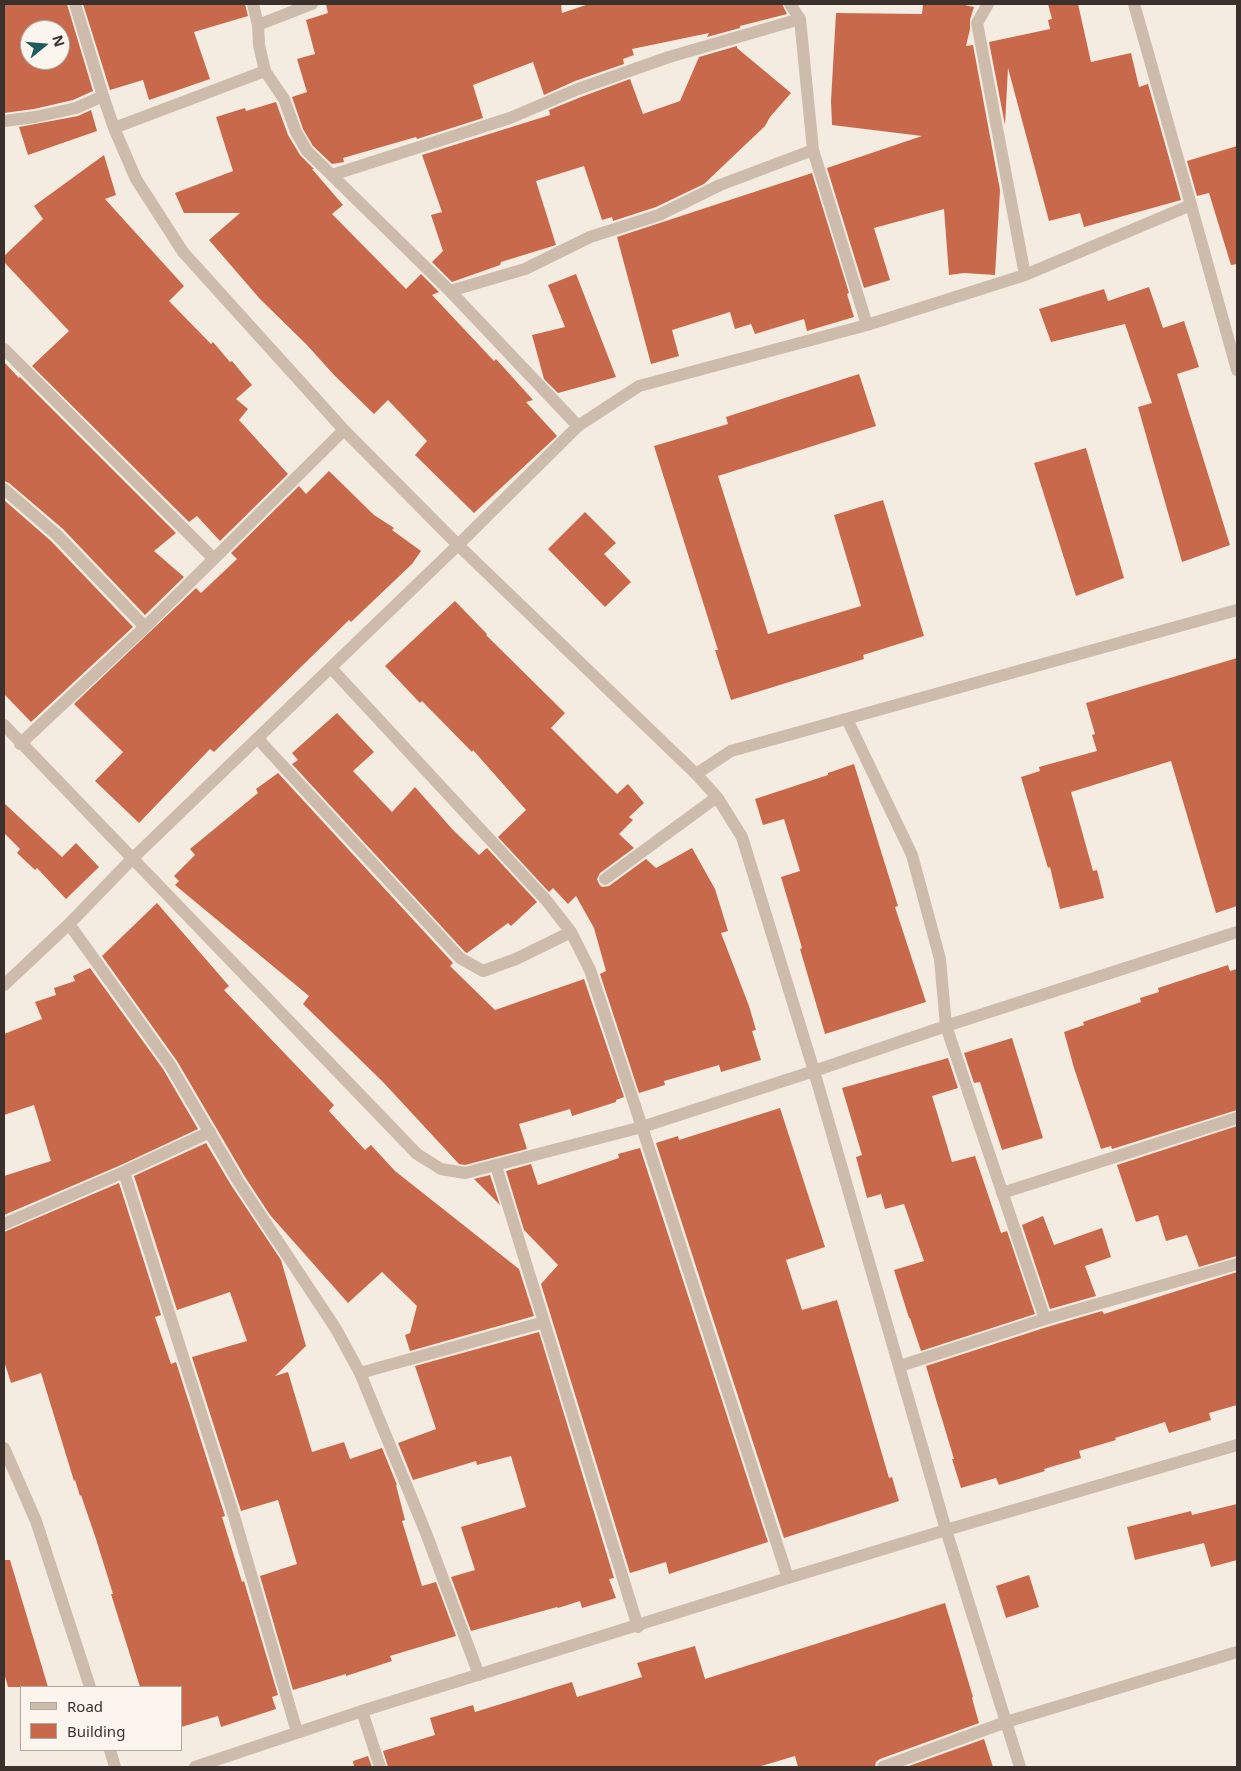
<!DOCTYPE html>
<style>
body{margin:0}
#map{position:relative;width:1241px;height:1771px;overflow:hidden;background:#f4ebe1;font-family:"Noto Sans",sans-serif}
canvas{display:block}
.frame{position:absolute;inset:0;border:5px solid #3b302b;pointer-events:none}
.legend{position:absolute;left:20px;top:1686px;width:162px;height:65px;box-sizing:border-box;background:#fbf5ee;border:1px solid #aea6a0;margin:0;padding:6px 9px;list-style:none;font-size:15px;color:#3b302b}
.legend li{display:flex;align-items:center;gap:10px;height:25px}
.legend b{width:25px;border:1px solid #aea6a0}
.north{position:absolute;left:20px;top:20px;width:50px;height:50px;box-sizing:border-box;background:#fbf5ee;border:1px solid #aea6a0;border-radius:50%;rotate:73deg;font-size:14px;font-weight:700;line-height:20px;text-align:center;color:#3b302b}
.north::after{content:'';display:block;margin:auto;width:18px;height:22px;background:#1f5a5e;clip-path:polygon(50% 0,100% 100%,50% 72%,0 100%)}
</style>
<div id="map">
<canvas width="1241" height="1771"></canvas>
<div class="frame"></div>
<ul class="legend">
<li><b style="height:6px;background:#cdbbac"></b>Road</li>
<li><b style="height:14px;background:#c8694b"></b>Building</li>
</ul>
<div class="north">N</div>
</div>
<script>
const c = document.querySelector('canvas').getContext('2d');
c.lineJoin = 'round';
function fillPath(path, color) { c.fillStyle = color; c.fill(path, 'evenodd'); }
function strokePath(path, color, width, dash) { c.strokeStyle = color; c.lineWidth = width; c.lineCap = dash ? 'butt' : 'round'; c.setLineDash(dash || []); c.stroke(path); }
const building = new Path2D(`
 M4,4h63l26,87 -20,9 -39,9 -30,4zM30,30h30v30h-30z
 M83,4h162l3,12 -54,16 16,47 -61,21 -6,-20 -33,10z
 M326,4h235l1,9 27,-9h193l5,10 -47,12v2l-33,9 2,-4 -77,16 2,6 -11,4 1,5 -49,17 -31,14 -11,-33 -60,23 10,33 -66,21 -1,-2 -73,21 1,4 -12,2 -19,-18 -10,-17 -11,-32 15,-5 -10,-33 18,-5 -9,-34 22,-7z
 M923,4h37l14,3 -4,13v9l-4,17 7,-1 27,145 -5,85 -31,-2 -15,2 -5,-66 -70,19 16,52 -26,8 -37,-120 95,-32 -90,-11 -1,-24 5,-88 86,1z
 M1048,4h30l13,58 40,-9 8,34 9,-3 33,116 -97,27 -4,-14 -31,8 -41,-153 -3,57 -16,-83 61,-13 -2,-9 4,-1z
 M737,46v2l54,45 -21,24 -5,9 -61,58 -48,23 -43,14 -1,-4 -10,3 -18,-54 -48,15 20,64 -55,17 -1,3 -48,17 -20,-20 11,-11 -12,-36 11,-3 -20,-57 128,-40 -1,-5 32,-13 49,-18 13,35 37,-13 19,-44z
 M276,102l12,33 12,20 14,14h-2l31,36 -11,9 74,75 15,-15 18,18 -7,3 62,66 2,-2 37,41 -7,2 31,34 -83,77 -59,-58 12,-14 -39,-41 -14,14 -40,-39 -27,-30 -47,-46 -51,-59 31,-27h-56l-9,-20 58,-22 -17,-54 29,-9 1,3z
 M91,110l6,21 -69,24 -9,-28 59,-11z
 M1237,146v118l-6,1 -22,-72 -12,3 -10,-35z
 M104,155l12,40 -11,4 79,87 -15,15 42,43 2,-2 17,20 2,-1 20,24 -16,14 12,10 -9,11 49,54 -68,67 -23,-25 -8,6 -157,-156 37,-35 -65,-69v-6l39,-37 -9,-13z
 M812,173l37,120 -2,1 7,23 -47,14 -3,-12 -49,15 -4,-10 -16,5 -5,-17 -58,18 7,26 -28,8 -34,-127z
 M576,274l40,103 -58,16 -14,-14 -12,-44 33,-8 -17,-42z
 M1149,287l14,41 21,-7 15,46 -22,7 53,171 -48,17 -44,-155 14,-4 -27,-79 -74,18 -12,-33 65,-20 4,12z
 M4,362l15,16 1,-1 156,156 -22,18 30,26 -39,38 -82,-86 -54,-46 -5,-2z
 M859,374l17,52 -158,50 50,158 93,-28 -27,-91 49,-15 41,136 -61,19 1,4 -133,41 -16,-50h3l-64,-204 74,-22 -2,-7z
 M1086,448l38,130 -48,18 -42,-133z
 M329,471l45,44 20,13 -2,2 29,21 -9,13 -61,58 -2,-2 -135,132 -4,-3 -71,74 -44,-42 28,-29 -49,-48 122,-116 5,5 36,-34 -6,-6 68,-67 7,8z
 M4,500l47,41 82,86 -102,95 -27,-28z
 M585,512l31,31 -12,11 27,28 -26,25 -57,-58z
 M455,601l32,33 -1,1 79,78 -14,15 66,66 11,-10 16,19 -15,14 4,3 -14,14 15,14 -34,25 -3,6 2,5 3,3 7,-1 37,-27 10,9 36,-20 23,41 13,42 -7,2 28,73 7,24 -4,1 9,29 -40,12 -2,-7 -55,16 1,4 -26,8 -39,-119 6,-3 -12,-43 -18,-32 -8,8 -15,-16 -4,4 -51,-55 28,-27 -53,-60 -1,2 -50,-51 -2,2 -35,-37z
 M1237,658v248l-21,7 -45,-152 -100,31 22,79 4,-1 7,28 -44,11 -10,-42 -2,1 -27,-91 19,-6 -1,-4 58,-16 -5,-16 3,-1 -9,-31z
 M337,713l37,39 -21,19 39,41 23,-25 38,43 26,25 8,-7 50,54 -26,24 -3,-3 -41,30 -2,-1 -173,-188 6,-4 -6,-7z
 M854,764l44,142 -3,1 31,95 -101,32 -25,-85 2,-1 -21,-71 19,-6 -16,-52 -21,6 -8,-26 73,-24v-2z
 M278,773l175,190 -3,3 45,44 89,-31 40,118 -8,3v2l-44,14 -2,-7 -51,15 8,25 -62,16 -6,-1 -76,-82 -80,-78 6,-8 -134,-111 4,-4 -5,-5 21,-21 -5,-6 68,-56 -2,-4z
 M5,804l57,53 14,-14 23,24 -33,32 -29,-31 -2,2 -18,-17 3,-4 -16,-16z
 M157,903l72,83 -5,4 110,115 -5,6 36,39 6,-5 24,26 124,98 15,47 -124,35 -5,-16 5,-2 7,-27 -35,-34 -34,31 -78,-88 -25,-38 -68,-116 -75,-105z
 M1228,965l2,6 7,-2v141l-125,39 -1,-3 -10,3 -27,-81 -10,-36 20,-7 -1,-3 58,-20 -1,-4 19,-6 -1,-4z
 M90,968l73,101 35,60 -77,36 -117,50v-39l47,-15 -17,-56 -30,10v-81l38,-15 -7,-17 21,-7 -2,-7 21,-7 -2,-5z
 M1012,1038l31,100 -41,12 -22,-68 -6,1 -10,-30z
 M948,1058l10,30 -26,8 20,66 23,-6 26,77 6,-2 28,83 -114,37 -11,-33h-1l-15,-48 30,-9 -20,-57 -19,5 -4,-15 -14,4 -11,-41 6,-2 -20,-67z
 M780,1108l45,139 -39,13 16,50 35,-10 52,178 3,-1 7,24 -115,37 -128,-395 22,-7 1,4z
 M1237,1126v130l-38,11 -12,-32 -21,6 -8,-26 -22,7 -19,-57z
 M206,1143l25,42 50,75 25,86 -31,30 13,-4 24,80 32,-10 6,17 32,-11 15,37h-1l9,35 -3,1 20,65 14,-4 20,54 -66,20 2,5 -46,15v-2l-53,16 -33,-114 37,-12 -19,-64 -37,11 -49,-154 55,-16 -17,-49 -53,18 -43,-134z
 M640,1148l128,394 -99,32 -3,-12 -36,11 -89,-289 17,-19 -34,-35 -18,-59 25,-7 7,21 81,-27 -1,-4z
 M490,1175l10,30 -26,-26z
 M119,1183l42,132 -6,2 16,47 5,-2 49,154 -3,1 20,65 2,-1 34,114 -6,2 4,12 -55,18 -3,-11 -37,11v-40h-41l-29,-93h2l-17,-55 -15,-44 -1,1 -5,-16 -1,1 -33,-108 -30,10 -7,-22v-129z
 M1043,1216l11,29 48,-17 9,29 -26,9 11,30 -46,13 -28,-84z
 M1237,1272v133l-28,8 2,7 -42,13 -4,-11 -50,16 1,2 -37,11 2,7 -37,11 1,2 -46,14 -3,-7 -35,10 -9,-29h2l-28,-93 121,-39 55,-16 2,3z
 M539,1332l75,246 -5,1 7,19 -34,10 -2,-7 -22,7 -1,-1 -86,24 -20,-54 24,-7 -14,-43 65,-20 -15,-51 -34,9 -1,-4 -63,19 -15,-37 38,-14 -21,-63z
 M1237,1504v56l-26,7 -7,-24 -69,17 -8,-33 64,-16 1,4z
 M4,1560h6l38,127h-40l-4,-14z
 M1029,1575l10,32 -33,11 -10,-32z
 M945,1603l28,94 -1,1 7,25 -99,36 -4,3 -1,5h-77l-3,-11 -37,11h-370l-5,-16 52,-16 -5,-17 43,-13 2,7 97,-30 5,15 65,-20 -5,-14 58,-17 10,33z
 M984,1739l9,28h-87z
 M368,1756l4,11h-18l-1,-6z`);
const minor = new Path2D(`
 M75,4l28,92 11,32 22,51 47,73 161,178 114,115 238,229 21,23 25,40 72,234 132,459 74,237
 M253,4l5,21 54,-21
 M790,4l10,15 13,131 54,175
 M988,4l-11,19 48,252
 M1134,4l57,201
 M258,25l1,20 6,26 19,28 12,33 11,19 143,140 128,135
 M4,121l31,-4 41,-9 27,-12
 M114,128l151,-57
 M332,175l178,-57 68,-29 91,-32 131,-38
 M450,291l75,-22 65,-32 69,-22 61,-30 93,-35
 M4,349l210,210
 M4,489l53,46 88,92
 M331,668l215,232 25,32 19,38 52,157 146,451
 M847,719l65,136 28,104 6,67 99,293
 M4,725l413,429 24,15 24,4 177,-46 172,-56 132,-45 291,-94
 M258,739l202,219 23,13 33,-12 55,-27
 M20,744l125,-117 199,-197
 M696,774l35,-23 506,-141
 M605,879l112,-82
 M69,924l101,141 68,116 98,148 24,44 66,160 53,142
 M4,985l65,-61 63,-65 326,-314 120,-119 61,-40 228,-61 158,-50 166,-70 46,165
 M496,1166l142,461
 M124,1172l110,344 63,216
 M1002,1193l235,-75
 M4,1224l120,-52 86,-40
 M900,1366l145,-47 192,-55
 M360,1373l184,-51
 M362,1711l18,56
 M883,1767l123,-45 231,-70`);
const tertiary = new Path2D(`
 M4,1448l32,73 54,166
 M110,1750l5,17
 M195,1767l167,-56 426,-133 158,-48 291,-85`);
fillPath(building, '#c8694b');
strokePath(minor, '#cdbbac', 12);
strokePath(tertiary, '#cdbbac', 12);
</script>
